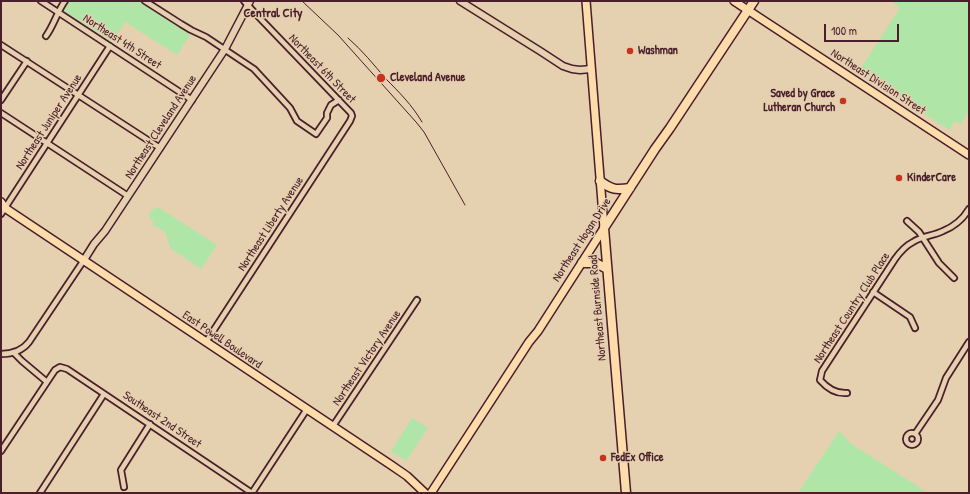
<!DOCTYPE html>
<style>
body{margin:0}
#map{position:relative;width:970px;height:494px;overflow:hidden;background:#e5d0af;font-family:"Patrick Hand",sans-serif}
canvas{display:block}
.frame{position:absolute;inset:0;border:2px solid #4a1f2b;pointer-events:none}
.scale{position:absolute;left:824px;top:24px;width:75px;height:18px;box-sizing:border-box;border:2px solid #4a1f2b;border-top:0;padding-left:5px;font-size:12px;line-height:14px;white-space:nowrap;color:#4a1f2b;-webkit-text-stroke:3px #e5d0af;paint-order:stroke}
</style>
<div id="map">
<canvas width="970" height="494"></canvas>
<div class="frame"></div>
<div class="scale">100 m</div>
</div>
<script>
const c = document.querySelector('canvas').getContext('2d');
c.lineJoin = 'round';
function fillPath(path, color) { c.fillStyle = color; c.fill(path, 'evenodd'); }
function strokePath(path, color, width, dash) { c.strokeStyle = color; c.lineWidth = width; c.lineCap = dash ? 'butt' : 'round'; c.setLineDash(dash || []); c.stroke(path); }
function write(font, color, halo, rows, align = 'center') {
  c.font = font + ' "Patrick Hand",sans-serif'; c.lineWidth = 3; c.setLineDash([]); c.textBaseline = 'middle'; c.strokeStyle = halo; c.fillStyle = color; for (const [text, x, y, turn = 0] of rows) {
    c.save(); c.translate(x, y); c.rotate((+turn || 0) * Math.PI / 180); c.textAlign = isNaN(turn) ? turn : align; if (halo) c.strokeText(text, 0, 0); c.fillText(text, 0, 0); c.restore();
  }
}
const green = new Path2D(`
 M69,1h69l52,34 -13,20 -52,-33 -13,20 -49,-32z
 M891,1h78v110l-8,13 -6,-3 -6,9 -90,-59 41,-63z
 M158,207l59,38 -16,24 -31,-21 -4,-15 -14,-9 2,-4 -2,-1 -1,1 -3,-5 4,-5z
 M412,418l16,10 -22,33 -15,-10z
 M839,431l11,12 78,50h-130z`);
const street = new Path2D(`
 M41,1l151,99
 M145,1l36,23 10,6 15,7 48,32 36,39 7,13 19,13 11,-16v-5l4,-8 8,-5
 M46,36c8,-11 11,-24 19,-35
 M1,45l159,103
 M1,100l26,-39
 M1,113l127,83
 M1,214l109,-168
 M907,221l12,11 20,31 15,15
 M873,292l37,25 5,11
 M206,342l144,-221 2,-5 -1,-3 -97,-101 -10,-11
 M14,353l8,8 25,21
 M1,354c11,0 21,-3 28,-12l55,-82
 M847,393c-11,1 -20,-5 -27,-13l2,-9 73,-112c5,-7 10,-13 18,-17 9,-6 20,-6 30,-11 10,-4 20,-12 26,-22
 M333,426l84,-126
 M906 439a6 6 0 1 1 12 0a6 6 0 1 1-12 0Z
 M915,434l23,-34 8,-22 23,-36
 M1,451l54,-81 5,-3 7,2 185,124
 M124,487l-3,-17 29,-46
 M40,493l64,-99
 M252,493l55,-84`);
const secondary = new Path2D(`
 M460,1l80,50 23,15 9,3 8,1 11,-1
 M84,260l10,-16 11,-13 120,-182 25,-48`);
const primary = new Path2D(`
 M734,1l235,154
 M1,202l4,6 386,257 16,11 18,17
 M431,493l98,-151 9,-11 66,-103 -18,-227`);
const highway = new Path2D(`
 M600,181c12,9 16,9 30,7
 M582,263h14l11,6
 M626,493l-22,-265 51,-79 15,-21 84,-127`);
const tram = new Path2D(`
 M302,1l36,34 78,87 8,10 41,73
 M348,38c14,12 26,27 38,41 13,13 26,26 36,43`);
const markers = [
 [630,51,4,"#c8321e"],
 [381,78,5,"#c8321e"],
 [843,101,4,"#c8321e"],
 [899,178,4,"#c8321e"],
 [603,458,4,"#c8321e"]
];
const streetNames = [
 ["Northeast 4th Street",122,42,33],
 ["Northeast 6th Street",322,69,46],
 ["Northeast Division Street",878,82,33],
 ["Northeast Juniper Avenue",49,122,-57],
 ["Northeast Cleveland Avenue",161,127,-57],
 ["Northeast Liberty Avenue",271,224,-57],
 ["Northeast Hogan Drive",582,240,-57],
 ["Northeast Burnside Road",598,308,-95],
 ["Northeast Country Club Place",852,308,-57],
 ["East Powell Boulevard",222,340,34],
 ["Northeast Victory Avenue",367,358,-56],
 ["Southeast 2nd Street",162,420,34]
];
const poiNames = [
 ["Washman",638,51],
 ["Cleveland Avenue",390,78],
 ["Saved by Grace",835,94,"right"],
 ["Lutheran Church",835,108,"right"],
 ["KinderCare",907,178],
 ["FedEx Office",611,458]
];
const neighbourhoodNames = [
 ["Central City",273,14]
];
fillPath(green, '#afe6a8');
strokePath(street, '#4a1f2b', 8);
strokePath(secondary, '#4a1f2b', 9);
strokePath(primary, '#4a1f2b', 10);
strokePath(highway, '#4a1f2b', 11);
strokePath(street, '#e5d0af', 4.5);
strokePath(secondary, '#e5d0af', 6);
strokePath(primary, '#fddcac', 7);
strokePath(highway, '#fddcac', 8);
strokePath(tram, '#4a1f2b', 1);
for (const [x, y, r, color] of markers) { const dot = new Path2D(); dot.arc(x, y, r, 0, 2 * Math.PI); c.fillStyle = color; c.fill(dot); strokePath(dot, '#e5d0af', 1.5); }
write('12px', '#4a1f2b', '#e5d0af', streetNames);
write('bold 12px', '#4a1f2b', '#e5d0af', poiNames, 'left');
write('bold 13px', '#4a1f2b', '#e5d0af', neighbourhoodNames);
</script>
